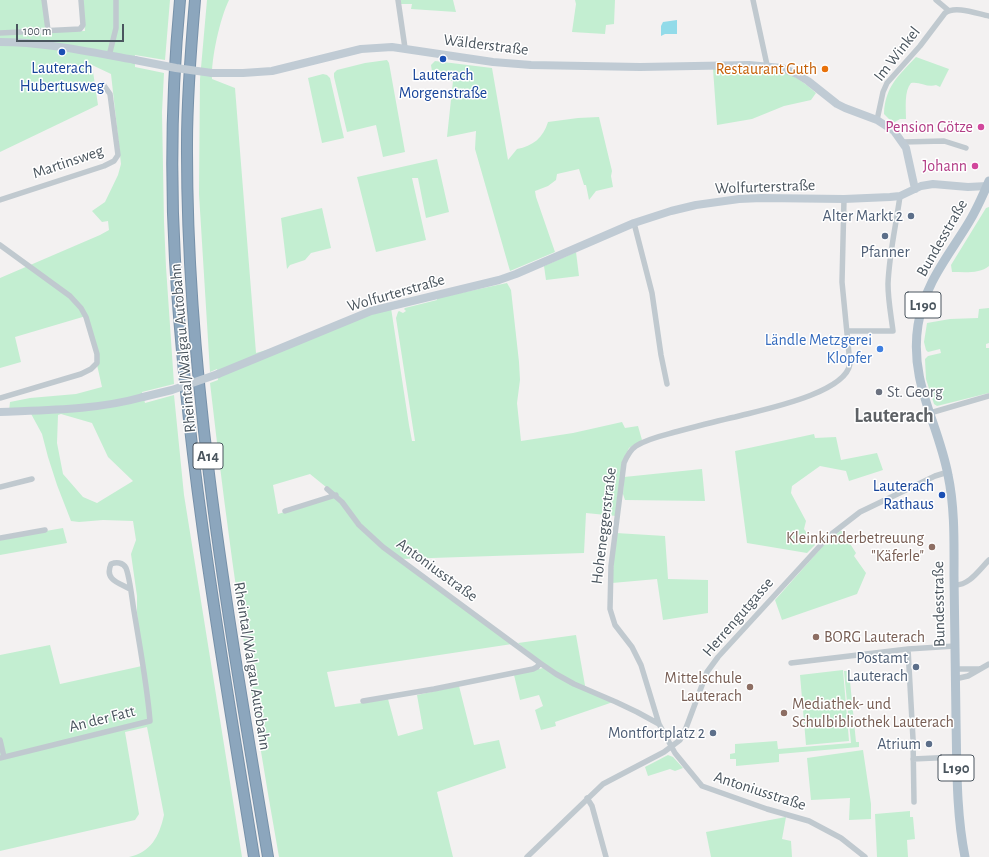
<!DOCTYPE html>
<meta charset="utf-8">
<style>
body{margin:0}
#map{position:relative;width:989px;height:857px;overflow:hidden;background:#f3f1f1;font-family:"Alegreya Sans",sans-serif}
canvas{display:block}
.scale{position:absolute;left:16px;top:24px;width:108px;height:18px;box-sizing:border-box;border:2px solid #4a555e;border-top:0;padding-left:5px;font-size:12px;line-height:14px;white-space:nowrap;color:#4a555e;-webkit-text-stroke:3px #fff;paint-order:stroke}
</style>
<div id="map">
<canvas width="989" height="857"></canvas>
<div class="scale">100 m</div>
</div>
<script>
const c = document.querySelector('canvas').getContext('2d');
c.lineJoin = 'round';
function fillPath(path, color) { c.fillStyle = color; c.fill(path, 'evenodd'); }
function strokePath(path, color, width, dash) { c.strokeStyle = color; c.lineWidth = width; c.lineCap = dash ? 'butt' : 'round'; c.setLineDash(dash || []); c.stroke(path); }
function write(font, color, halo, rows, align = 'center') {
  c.font = font + ' "Alegreya Sans",sans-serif'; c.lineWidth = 3; c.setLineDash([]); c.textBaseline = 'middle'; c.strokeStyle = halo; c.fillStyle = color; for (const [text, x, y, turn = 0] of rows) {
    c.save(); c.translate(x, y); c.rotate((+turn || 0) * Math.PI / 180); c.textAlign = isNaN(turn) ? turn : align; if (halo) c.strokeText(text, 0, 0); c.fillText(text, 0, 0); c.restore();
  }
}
const green = new Path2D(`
 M0,0h43l4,32 38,-1 -3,-31h88l-5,60 -30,-5v12l29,6 -2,39 2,110 2,45 8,117 -32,8 3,11 29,-8 10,100 58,362h-113c22,-5 30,-20 35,-42l-17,-88 -22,5 14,82 -4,6 -135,31v-196l50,-10 10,39 82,-18 -5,-54v-16l-6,-42 5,-14 -3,-19 -30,-1 -24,2 -8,-1 -14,-36 -9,-28 -6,-23 -13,-24 -20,1 1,-9 20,-4 46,-4 26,-7 -16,-71 -71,21 6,25 -21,6v-90l100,-43 9,-5 -1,-9 -6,1 -10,-11 13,-9 13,-27 3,-11 -10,-90 -19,-9 6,40 -98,47zM61,414l31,9 16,34 25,24 -36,22 -14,-6 -20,-23 -6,-31 1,-28z
 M207,0h22c-9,18 -18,59 -17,79l23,9 21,265 58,-17 58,-23 19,-5 18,117 3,16h3l-19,-123 2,-6 1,-1 4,2 3,-2 -2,-2 1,-1 32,-8v-2l70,-15 4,7 8,72 1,18 -3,23 4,38 52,-8 49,-11 3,6 13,-2 4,14 -13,8 -7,14 -6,54 -30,-3 -2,40 -183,6 -28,-23 -13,-12 -18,-24 -32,-26 -37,11 5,29 58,-18 5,6 15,23 27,24 25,19 21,11 64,47 19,18 -185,28 8,35 53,-8 10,37 25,-7 -6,-34 42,-9 15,59 25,-5 7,28 -69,24 16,65h-174c-28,-157 -51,-315 -69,-474l8,-3 -1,-11 -7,3 -11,-178 1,-115z
 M400,0h53l3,12 -45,-3 1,-5h-11z
 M575,0h40l-1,24 -8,1 -1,9 -33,-2 4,-28z
 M916,57l33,12 -9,18 -4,-2c-8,3 -17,-4 -25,-2 -7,8 -5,25 -5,36h-6l-7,4 -9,-9c1,-27 14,-38 32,-57z
 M387,60l2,3 16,89 -22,5 -7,-32 -29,7 -13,-55v-4l3,-3 28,-7z
 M435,61l57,7 16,92 9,-11c16,-3 26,-11 31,-27l30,-4 21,-1 13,54 -1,5 2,11 -17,4 -7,9 -3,-15h-2l-5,-16 -22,5 -1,6 -8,6 -13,5 1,6 19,55 -45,19 -35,-122 1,-18 -29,6 6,-56 -20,-2 -2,-14z
 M713,69c23,0 49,-3 72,4 12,3 22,12 31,20l-5,7 -27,6 -32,13 -35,6z
 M323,74l4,1 3,3 14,60 -22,5 -14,-65z
 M437,159l12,53 -23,6 -8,-40h-6l14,62 -50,12 -19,-75z
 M989,207v59c-9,8 -25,6 -37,6l-1,-7 35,-57z
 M322,208l9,40 -20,5 -6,7 -15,5 -3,4 -6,-51z
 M576,252l3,24 -33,4 -2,-14z
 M989,308v35l-3,1v4h3v45l-52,13 -3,-2 -8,-25 -1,-20 3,-3 13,-3 -1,-4 -12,3 -2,-2 -2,-8 3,-19 23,-4 28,-1 1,-9z
 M814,434l1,4 21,-1 5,23 36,-7 6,17 -34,11 -3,-10 -26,-5 -28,20 -1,7 15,28 -2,8 11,16 -8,8 -60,-10 -12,-92z
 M702,469l3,32 -80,-1 -2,-6 1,-17z
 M63,528l4,15 -67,12v-16z
 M840,531h2l14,22 -2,3 12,17 -9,21 -75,26 -7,-20 48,-54z
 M616,533l49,3 3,43 40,1v33l-45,7 -6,-41 -45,4z
 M576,635l10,56 27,11 -58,20 1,4 -15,4 -6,-20 8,-4 -4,-11 -19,5 -6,-25 33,-8 -29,-24z
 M843,670l6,71 -43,4 -6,-70z
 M844,671h5l7,71h3v5l-80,7v8l-43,4v-7h-6v-5l5,-1v-9l42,-3 1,8 73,-6z
 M863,750l8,54v15l-22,1 1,-22 -39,2 -4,-42z
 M668,755l5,2 10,11 -8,3 -5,-2 -22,7 -3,-9z
 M910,811v6h3l2,22 -8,1 1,17h-31l-2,-43z
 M786,817l-4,22 9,2 1,16h-81l-5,-25z`);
const water = new Path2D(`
 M677,20v14h-12l-4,2v-10l2,-4z`);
const street = new Path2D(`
 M44,0l4,30
 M398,0l7,48
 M753,0l14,65
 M936,0l12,10
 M0,33l80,-4 3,-4 -2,-25
 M109,56l7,-28v-28
 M877,120l6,-28 4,-9 33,-37 25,-33c10,-8 33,1 44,3
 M903,142l41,-1 22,7
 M0,200l104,-34 10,-5 4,-6 -8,-61 -7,-10
 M634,223l18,70 9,62 6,29
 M0,245l70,51 11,12 5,9 11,37v9l-6,6 -10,5 -81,24
 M847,331h46c-2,-16 -5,-31 -5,-47 1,-29 8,-59 12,-88
 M930,413l59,-17
 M0,487l32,-8
 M327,489l15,13 17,23 24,22 157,116 16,11 18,10 42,18 21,10 22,12 16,29 27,33 65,23 42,12 32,17 24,19
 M285,511l51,-16
 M0,538l45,-8
 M954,585c15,1 25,-15 35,-25
 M908,649l5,90 1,63
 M791,663l117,-14 47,-3
 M955,669h24
 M955,679l13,-3 21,-12
 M363,701l71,-12 99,-20 4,-2 3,-4
 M659,724l-18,-59 -9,-18 -17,-22 -5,-16 1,-43 13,-103c3,-7 6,-13 12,-17 12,-8 29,-11 43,-15 19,-5 38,-10 56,-14 26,-7 110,-23 115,-53l-8,-82 2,-83
 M0,740l4,17
 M0,758l150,-37c-3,-37 -10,-73 -16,-110 -2,-11 -4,-33 -8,-43 -3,-6 -10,-6 -15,-4 -7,16 8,19 19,25
 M913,759l43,-2
 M587,798l5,8 14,51
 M527,857l76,-73 61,-32 16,-12 6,-12 21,-56 11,-15 111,-121 31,-24 75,-36 13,-4`);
const secondary = new Path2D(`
 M0,42c45,0 90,10 135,18
 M212,73h31l29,-2 89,-22 31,-2 101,15 38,3 109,2 109,-2 33,3 15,6 11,7 29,23 8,4 32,12 17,11 12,17 9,41
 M218,374l153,-63 128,-31 17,-6 118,-51 37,-12 25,-6 43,-6 23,-1 82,1 46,-2 10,-1 21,-10 12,-2 35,3 19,-1
 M0,412c47,-2 97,-2 143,-15`);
const primary = new Path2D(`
 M965,857c-9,-45 -8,-91 -9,-137 -1,-48 -1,-96 -2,-144 0,-33 1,-68 -6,-101 -10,-53 -39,-93 -30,-150 7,-43 30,-68 51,-103 8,-13 14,-27 20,-41`);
const highway = new Path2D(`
 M180,0c-8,86 -10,173 -5,260 12,200 47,399 79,597
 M195,0c-4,47 -8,95 -8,143 -1,240 42,478 81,714`);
const secondaryBridge = new Path2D(`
 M135,60l41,8 36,5
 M143,397l29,-7 46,-16`);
const markers = [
 [62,52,4,"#1a4fb4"],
 [443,59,4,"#1a4fb4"],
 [825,69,4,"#e8710a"],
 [981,127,4,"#d1479c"],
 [975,166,4,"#d1479c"],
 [911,216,4,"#5c6f8a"],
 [885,236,4,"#5c6f8a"],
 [880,349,4,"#3f7fe0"],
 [879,392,4,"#6b7280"],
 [942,495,4,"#1a4fb4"],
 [932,547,4,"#8d6e63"],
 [816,637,4,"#8d6e63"],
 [916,667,4,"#5c6f8a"],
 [750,687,4,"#8d6e63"],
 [784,713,4,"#8d6e63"],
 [713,733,4,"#5c6f8a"],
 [929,744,4,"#5c6f8a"]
];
const shields = [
 [923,305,36],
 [208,456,30],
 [956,768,36]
];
const shieldNames = [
 ["L190",923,305],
 ["A14",208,456],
 ["L190",956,768]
];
const streetNames = [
 ["Wälderstraße",486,45,7],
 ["Im Winkel",897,54,-52],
 ["Martinsweg",68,162,-19],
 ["Wolfurterstraße",765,187,-2],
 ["Bundesstraße",942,238,-60],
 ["Wolfurterstraße",396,293,-16],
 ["Rheintal/Walgau Autobahn",183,348,-95],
 ["Hoheneggerstraße",604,526,-83],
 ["Antoniusstraße",437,570,36],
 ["Bundesstraße",939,604,-91],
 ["Herrengutgasse",738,617,-49],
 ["Rheintal/Walgau Autobahn",252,666,81],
 ["An der Fatt",102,719,-14],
 ["Antoniusstraße",760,791,18]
];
const transitNames = [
 ["Lauterach",62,68],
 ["Hubertusweg",62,86],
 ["Lauterach",443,75],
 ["Morgenstraße",443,93],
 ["Lauterach",934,486,"right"],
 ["Rathaus",934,504,"right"]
];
const foodNames = [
 ["Restaurant Guth",817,69]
];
const hotelNames = [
 ["Pension Götze",973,127],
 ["Johann",967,166]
];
const serviceNames = [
 ["Alter Markt 2",903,216],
 ["Pfanner",885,252,"center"],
 ["Postamt",908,658],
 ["Lauterach",908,676],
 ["Montfortplatz 2",705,733],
 ["Atrium",921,744]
];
const shopNames = [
 ["Ländle Metzgerei",872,340],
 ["Klopfer",872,358]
];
const worshipNames = [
 ["St. Georg",887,392]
];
const educationNames = [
 ["Kleinkinderbetreuung",924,538],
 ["\"Käferle\"",924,556],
 ["BORG Lauterach",824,637,"left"],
 ["Mittelschule",742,678],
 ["Lauterach",742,696],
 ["Mediathek- und",792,704,"left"],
 ["Schulbibliothek Lauterach",792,722,"left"]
];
const districtNames = [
 ["Lauterach",894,416]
];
fillPath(green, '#c3eed1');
fillPath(water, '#92dbe9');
strokePath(highway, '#7791a9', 12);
strokePath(street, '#c0c9cf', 5.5);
strokePath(secondary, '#c0cbd4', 8);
strokePath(primary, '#b3c2ce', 9);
strokePath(highway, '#8ca6bd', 10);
strokePath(secondaryBridge, '#c0cbd4', 8);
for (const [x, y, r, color] of markers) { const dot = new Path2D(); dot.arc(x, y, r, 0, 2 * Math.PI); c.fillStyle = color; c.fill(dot); strokePath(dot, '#fff', 1.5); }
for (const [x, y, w] of shields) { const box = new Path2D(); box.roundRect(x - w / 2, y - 13, w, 26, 3); c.fillStyle = '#fff'; c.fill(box); strokePath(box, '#4a555e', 1); }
write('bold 15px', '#4a555e', null, shieldNames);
write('16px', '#4a555e', '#fff', streetNames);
write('16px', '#164399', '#fff', transitNames);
write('16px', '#c56008', '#fff', foodNames, 'right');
write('16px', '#b23c85', '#fff', hotelNames, 'right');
write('16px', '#4e5e75', '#fff', serviceNames, 'right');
write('16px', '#366cbe', '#fff', shopNames, 'right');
write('16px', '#5b616d', '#fff', worshipNames, 'left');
write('16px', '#785e54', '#fff', educationNames, 'right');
write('bold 20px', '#5e6266', '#fff', districtNames);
</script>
